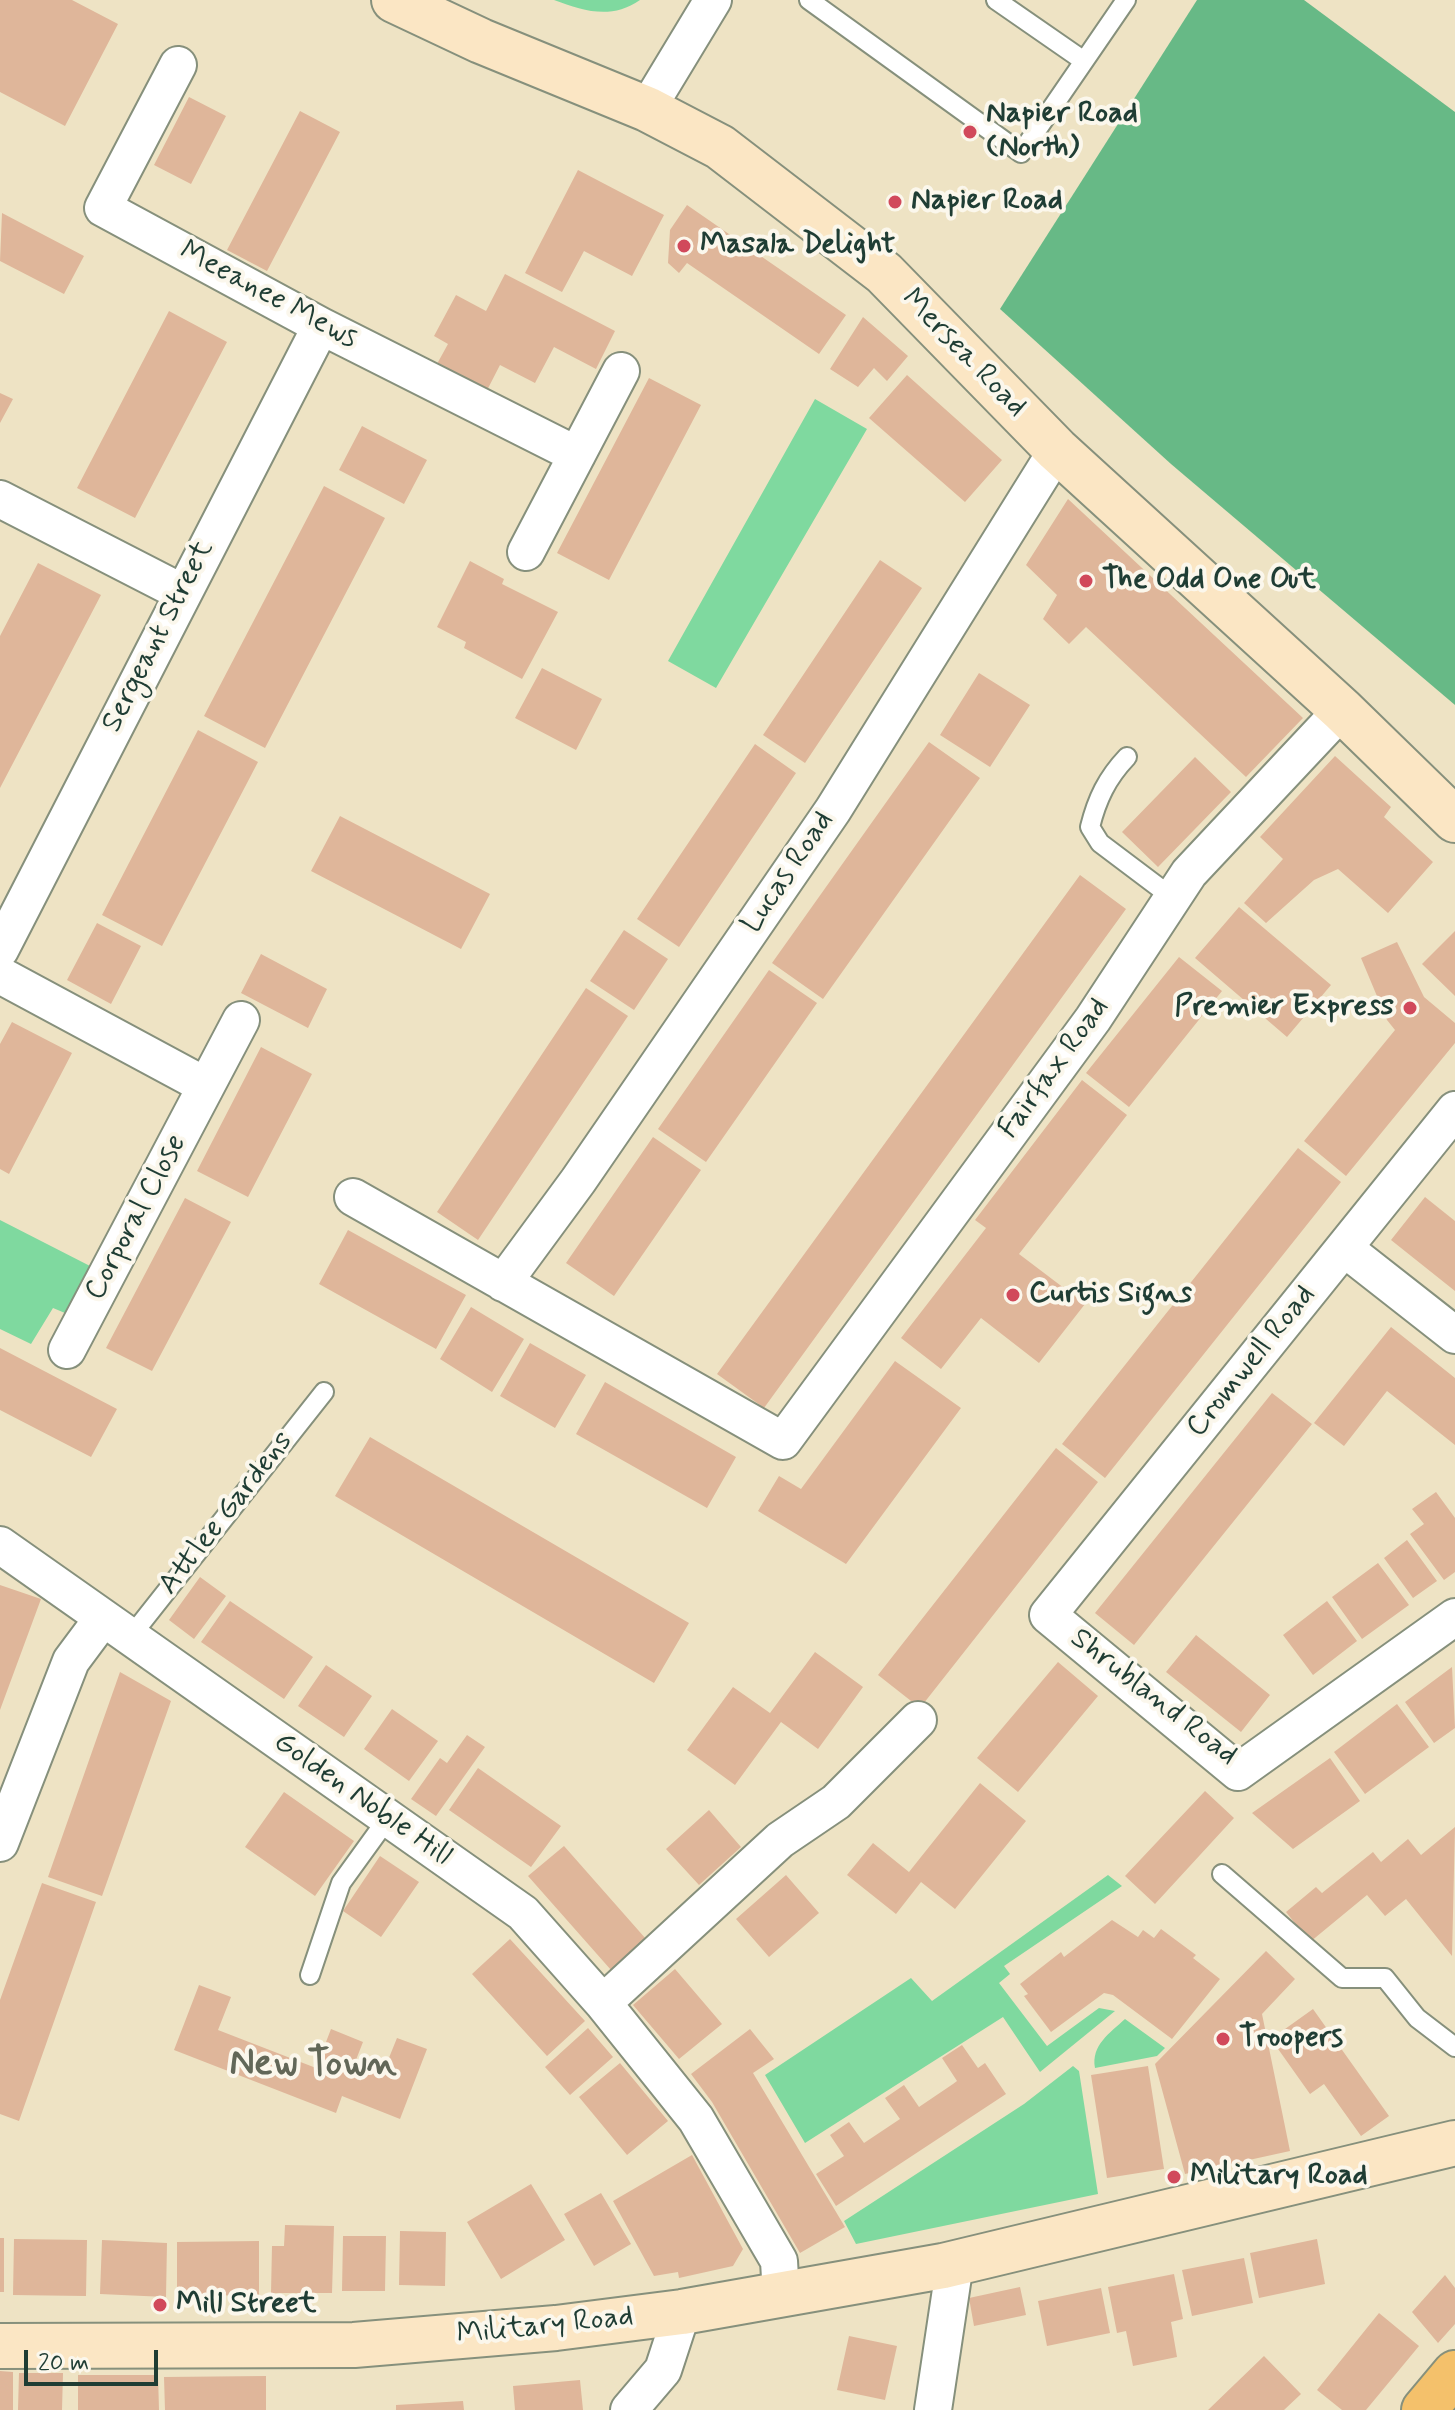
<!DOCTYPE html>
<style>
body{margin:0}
#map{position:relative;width:1455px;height:2410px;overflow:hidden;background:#eee3c4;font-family:Mynerve,sans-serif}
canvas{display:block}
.scale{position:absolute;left:24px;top:2350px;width:134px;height:36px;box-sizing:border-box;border:4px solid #1f3d34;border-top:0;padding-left:10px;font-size:24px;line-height:28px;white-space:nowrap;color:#1f3d34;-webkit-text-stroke:6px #fbf7ec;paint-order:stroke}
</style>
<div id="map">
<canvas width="1455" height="2410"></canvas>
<div class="scale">20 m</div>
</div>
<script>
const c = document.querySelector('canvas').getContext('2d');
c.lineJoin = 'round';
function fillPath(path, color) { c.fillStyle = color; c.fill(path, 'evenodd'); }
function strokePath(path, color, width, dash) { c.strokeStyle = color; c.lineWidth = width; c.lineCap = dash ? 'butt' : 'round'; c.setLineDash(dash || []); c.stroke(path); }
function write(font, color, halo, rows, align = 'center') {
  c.font = font + ' Mynerve,sans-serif'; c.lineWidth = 8; c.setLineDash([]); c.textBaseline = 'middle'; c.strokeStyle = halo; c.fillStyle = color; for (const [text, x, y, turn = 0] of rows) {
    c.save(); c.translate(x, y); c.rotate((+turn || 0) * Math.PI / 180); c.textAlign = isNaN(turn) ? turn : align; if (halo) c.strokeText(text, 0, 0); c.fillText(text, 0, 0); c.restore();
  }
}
const green = new Path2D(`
 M554,0h86c-29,20 -56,11 -86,0z
 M815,399l52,30 -151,259 -48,-27z
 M0,1220l90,46 -25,47 -12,-5 -22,36 -31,-15z
 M1108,1875l14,11 -118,80 6,8 -11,9 48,63 52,-38 16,3 -75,61 -37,-55 -198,126 -40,-68 146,-97 21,23z
 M1125,2019l40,29 -8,8 -62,12c-4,-23 15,-35 30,-49z
 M1073,2066l6,5 19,123 -242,50 -12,-23 180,-117z`);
const forest = new Path2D(`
 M1197,0h107l151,112v593l-284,-241 -171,-155z`);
const building = new Path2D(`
 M0,0h72l46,24 -53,102 -65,-34z
 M189,97l37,19 -35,68 -37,-19z
 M300,111l40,21 -73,139 -40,-21z
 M578,170l86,45 -32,61 -48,-25 -22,41 -37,-19z
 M687,205l159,110 -27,39 -132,-91 -8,10 -11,-10 2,-33z
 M2,213l82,43 -20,38 -64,-33z
 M505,274l110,57 -19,38 -42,-22 -19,36 -35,-18 -18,35 -50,-27 16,-29 -14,-8 22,-41 30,16z
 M169,311l58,31 -92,176 -58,-30z
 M863,317l45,39 -21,25 -13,-13 -16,19 -28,-18z
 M907,375l95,85 -37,42 -96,-84z
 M649,378l52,27 -92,175 -52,-27z
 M0,393l13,6 -13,24z
 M362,426l65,34 -23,44 -65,-34z
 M324,486l61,32 -120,230 -61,-32z
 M1068,499l235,219 -57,59 -160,-150 -17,17 -26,-25 14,-24 -31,-30z
 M880,560l42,28 -117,175 -42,-28z
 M470,561l34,18 -2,5 56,28 -36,67 -58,-31 2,-6 -29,-15z
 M38,563l63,32 -101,193v-152z
 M542,668l60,31 -26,51 -61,-32z
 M979,673l51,32 -40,62 -50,-32z
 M198,730l60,32 -96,184 -60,-31z
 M929,742l51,36 -157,221 -51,-36z
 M755,744l41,29 -117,174 -42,-28z
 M1335,756l56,51 -7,10 49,45 -45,51 -50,-44 -24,11 -48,43 -22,-20 39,-44 -23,-22z
 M1195,757l36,35 -73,75 -36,-35z
 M340,816l150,78 -29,55 -150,-78z
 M1080,875l46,34 -362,499 -47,-34z
 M1239,907l92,78 -44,52 -92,-79z
 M97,923l44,23 -30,58 -44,-24z
 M624,930l44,29 -34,51 -44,-29z
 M1455,931v65l-33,-32z
 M1397,942l27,55 31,26v20l-109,133 -42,-35 91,-111 -8,-10 -26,-62z
 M261,954l66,35 -19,39 -67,-35z
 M1179,957l43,34 -93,116 -43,-34z
 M769,970l48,33 -111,159 -48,-33z
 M586,988l42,28 -150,224 -41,-28z
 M12,1022l60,31 -63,121 -9,-5v-125z
 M261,1047l51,27 -64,123 -51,-26z
 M1082,1080l45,35 -108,139 66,50 -46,59 -58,-45 -40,51 -40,-31 85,-110 -11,-8z
 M653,1137l48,33 -87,126 -48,-33z
 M1298,1148l43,34 -236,296 -43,-34z
 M1425,1197l30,24v70l-64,-51z
 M185,1198l46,24 -79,149 -46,-23z
 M348,1230l118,65 -30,54 -117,-65z
 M471,1307l53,32 -32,53 -52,-33z
 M1391,1327l64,51v67l-68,-54 -43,55 -30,-23z
 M530,1343l56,32 -31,53 -55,-32z
 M0,1348l117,61 -26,48 -91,-47z
 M895,1361l66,47 -115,156 -88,-53 21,-35 22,13z
 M605,1382l131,75 -29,51 -131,-74z
 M1272,1393l40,31 -178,221 -39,-32z
 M370,1437l319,186 -35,60 -319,-187z
 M1056,1448l42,34 -178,226 -42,-33z
 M1436,1492l19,26v54l-11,8 -34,-46 14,-10 -12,-15z
 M1407,1540l30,41 -24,17 -29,-40z
 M1378,1563l31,42 -47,34 -30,-42z
 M200,1577l26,19 -32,43 -25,-19z
 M0,1585l41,14 -41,111z
 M230,1601l83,56 -29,42 -83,-57z
 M1327,1601l30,40 -44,34 -30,-40z
 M1196,1635l74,60 -29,37 -75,-60z
 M815,1652l48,35 -45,62 -37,-27 -46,63 -48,-35 46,-63 37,26z
 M1058,1662l40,34 -80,96 -41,-34z
 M326,1665l46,31 -28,41 -46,-31z
 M1452,1667l3,61 -21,15 -29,-41z
 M120,1672l51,29 -69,195 -54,-19z
 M1397,1704l32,43 -64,47 -31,-42z
 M392,1709l46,32 -29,40 -45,-32z
 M467,1735l18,12 -49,69 -25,-17 29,-41 7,5z
 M1330,1758l30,43 -67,48 -41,-36z
 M478,1768l83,58 -30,41 -82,-57z
 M980,1783l46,38 -71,88 -34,-27 -25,32 -49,-39 26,-32 36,29z
 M1205,1791l29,27 -79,86 -30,-28z
 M284,1792l70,49 -39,55 -70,-49z
 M709,1810l32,37 -42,38 -33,-36z
 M1455,1827l-3,129 -46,-57 -21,17 -18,-21 -57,47 -24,-30 30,-25 6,6 51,-41 8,10 27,-23 13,16z
 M564,1846l82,93 -35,31 -83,-94z
 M380,1856l39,26 -38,55 -38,-26z
 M786,1875l33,38 -50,44 -33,-38z
 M42,1883l54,19 -77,219 -19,-7v-114z
 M1112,1920l26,17 5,-7 11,8 7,-9 35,26 -3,3 27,21 -48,60 -59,-44 -9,-2 -53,39 -27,-36 4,-2 -8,-10 41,-32 3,5z
 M510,1939l75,82 -38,35 -75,-82z
 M1266,1951l29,28 -33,35 28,137 -105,23 -30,-110z
 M675,1969l47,55 -43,35 -46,-54z
 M199,1985l32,12 -13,33 98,38 15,-39 32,13 -9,23 28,10 15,-37 30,11 -27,70 -58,-23 -6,17 -162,-63z
 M1313,2009l76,107 -28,20 -37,-52 -14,10 -39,-55z
 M588,2028l25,29 -43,38 -25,-28z
 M750,2029l24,30 -21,14 92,154 -45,26 -88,-151 -21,-28z
 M962,2045l16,23 7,-5 21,31 -170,112 -20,-32 28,-18 -14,-21 19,-13 15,21 36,-24 -15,-21 19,-13 15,22 34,-23 4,-3 -15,-23z
 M620,2063l48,58 -41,34 -48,-58z
 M1148,2066l16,103 -57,9 -16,-103z
 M692,2155l51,94 -10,17 -54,12 -1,-6 -24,4 -41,-75z
 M531,2184l34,56 -64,39 -34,-57z
 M601,2193l30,51 -37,22 -30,-52z
 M285,2225l49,1 -2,67h-61l1,-47h12z
 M400,2231l46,1 -1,54 -46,-1z
 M343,2236h43l-1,55h-43z
 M0,2238h4v54h-4z
 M14,2239l73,1 -1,56 -73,-1z
 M1317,2239l8,45 -66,14 -9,-45z
 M102,2240l65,3 -1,54 -66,-3z
 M259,2241v54l-82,1v-54z
 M1244,2258l9,45 -61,13 -10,-46z
 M1174,2274l9,45 -12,3 6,35 -44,9 -7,-35 -9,2 -9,-46z
 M1445,2275l10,13v36l-17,19 -26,-31z
 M1020,2287l6,28 -52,11 -5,-28z
 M1101,2288l9,45 -63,13 -9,-45z
 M1379,2313l40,33 -53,64h-24l-25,-20z
 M849,2336l48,10 -12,54 -48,-10z
 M1264,2356l37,38 -17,16h-76z
 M0,2371l13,1v38h-13z
 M19,2373h44l-1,37h-44z
 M78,2375h80l1,35h-81z
 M266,2376v34h-101l-1,-33z
 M580,2380l3,30h-68l-2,-24z
 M463,2401l1,9h-68v-5z`);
const lane = new Path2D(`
 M809,0l212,153 105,-153
 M996,0l88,61
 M1127,757c-20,21 -30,42 -37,70l10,16 73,55
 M131,1636l193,-244
 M1222,1874l120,104h43l32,40 38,29
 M310,1975l31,-92 47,-65`);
const street = new Path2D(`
 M178,65l-75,143 218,118 256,129
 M647,109l66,-109
 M0,499l181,93
 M526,552l95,-181
 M0,950l321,-624
 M0,975l206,111
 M1455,1110l-407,505 190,157 217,-155
 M353,1197l430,244 310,-422 96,-146 153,-163
 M1344,1248l111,87
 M503,1283l75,-102 255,-371 224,-360
 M67,1350l174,-330
 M0,1545l523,368 80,90 93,116 83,142 2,34
 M0,1843l71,-182 32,-43
 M603,2003l177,-163 56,-38 82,-82
 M629,2410l34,-40 19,-58
 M933,2410l22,-147`);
const secondary = new Path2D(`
 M394,0l87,41 166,68 73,38 164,126 173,177 285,260 113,110
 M0,2346l354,-1 202,-17 126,-16 261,-46 512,-123`);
const primary = new Path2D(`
 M1424,2410l31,-37`);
const markers = [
 [970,132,8,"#d1495b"],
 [895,202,8,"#d1495b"],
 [684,246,8,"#d1495b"],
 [1086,581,8,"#d1495b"],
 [1410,1008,8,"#d1495b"],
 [1013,1295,8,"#d1495b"],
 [1223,2039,8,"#d1495b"],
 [1174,2177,8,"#d1495b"],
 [160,2305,8,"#d1495b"]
];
const poiNames = [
 ["Napier Road",986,115],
 ["(North)",986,149],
 ["Napier Road",911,202],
 ["Masala Delight",700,246],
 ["The Odd One Out",1102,581],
 ["Premier Express",1394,1008,"right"],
 ["Curtis Signs",1029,1295],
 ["Troopers",1239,2039],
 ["Military Road",1190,2177],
 ["Mill Street",176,2305]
];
const streetNames = [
 ["Meeanee Mews",268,296,28],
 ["Mersea Road",963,354,46],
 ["Sergeant Street",159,637,-63],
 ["Lucas Road",789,873,-56],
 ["Fairfax Road",1055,1069,-54],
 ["Corporal Close",137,1218,-62],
 ["Cromwell Road",1252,1362,-51],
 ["Attlee Gardens",227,1514,-52],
 ["Shrubland Road",1153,1698,38],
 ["Golden Noble Hill",362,1800,35],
 ["Military Road",545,2327,-6]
];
const districtNames = [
 ["New Town",313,2066]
];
fillPath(green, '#7fd99f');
fillPath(forest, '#67b986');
fillPath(building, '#dfb69a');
strokePath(lane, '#86907c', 22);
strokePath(street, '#86907c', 40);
strokePath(secondary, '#86907c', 48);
strokePath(primary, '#86907c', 48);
strokePath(lane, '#fff', 18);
strokePath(street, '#fff', 36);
strokePath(secondary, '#fbe6c4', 44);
strokePath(primary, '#f4c16b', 44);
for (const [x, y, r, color] of markers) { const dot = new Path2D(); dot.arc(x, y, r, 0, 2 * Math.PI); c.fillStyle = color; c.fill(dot); strokePath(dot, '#fbf7ec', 3); }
write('bold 30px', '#1f3d34', '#fbf7ec', poiNames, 'left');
write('30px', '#1f3d34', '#fbf7ec', streetNames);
write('bold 38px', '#626758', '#fbf7ec', districtNames);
</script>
